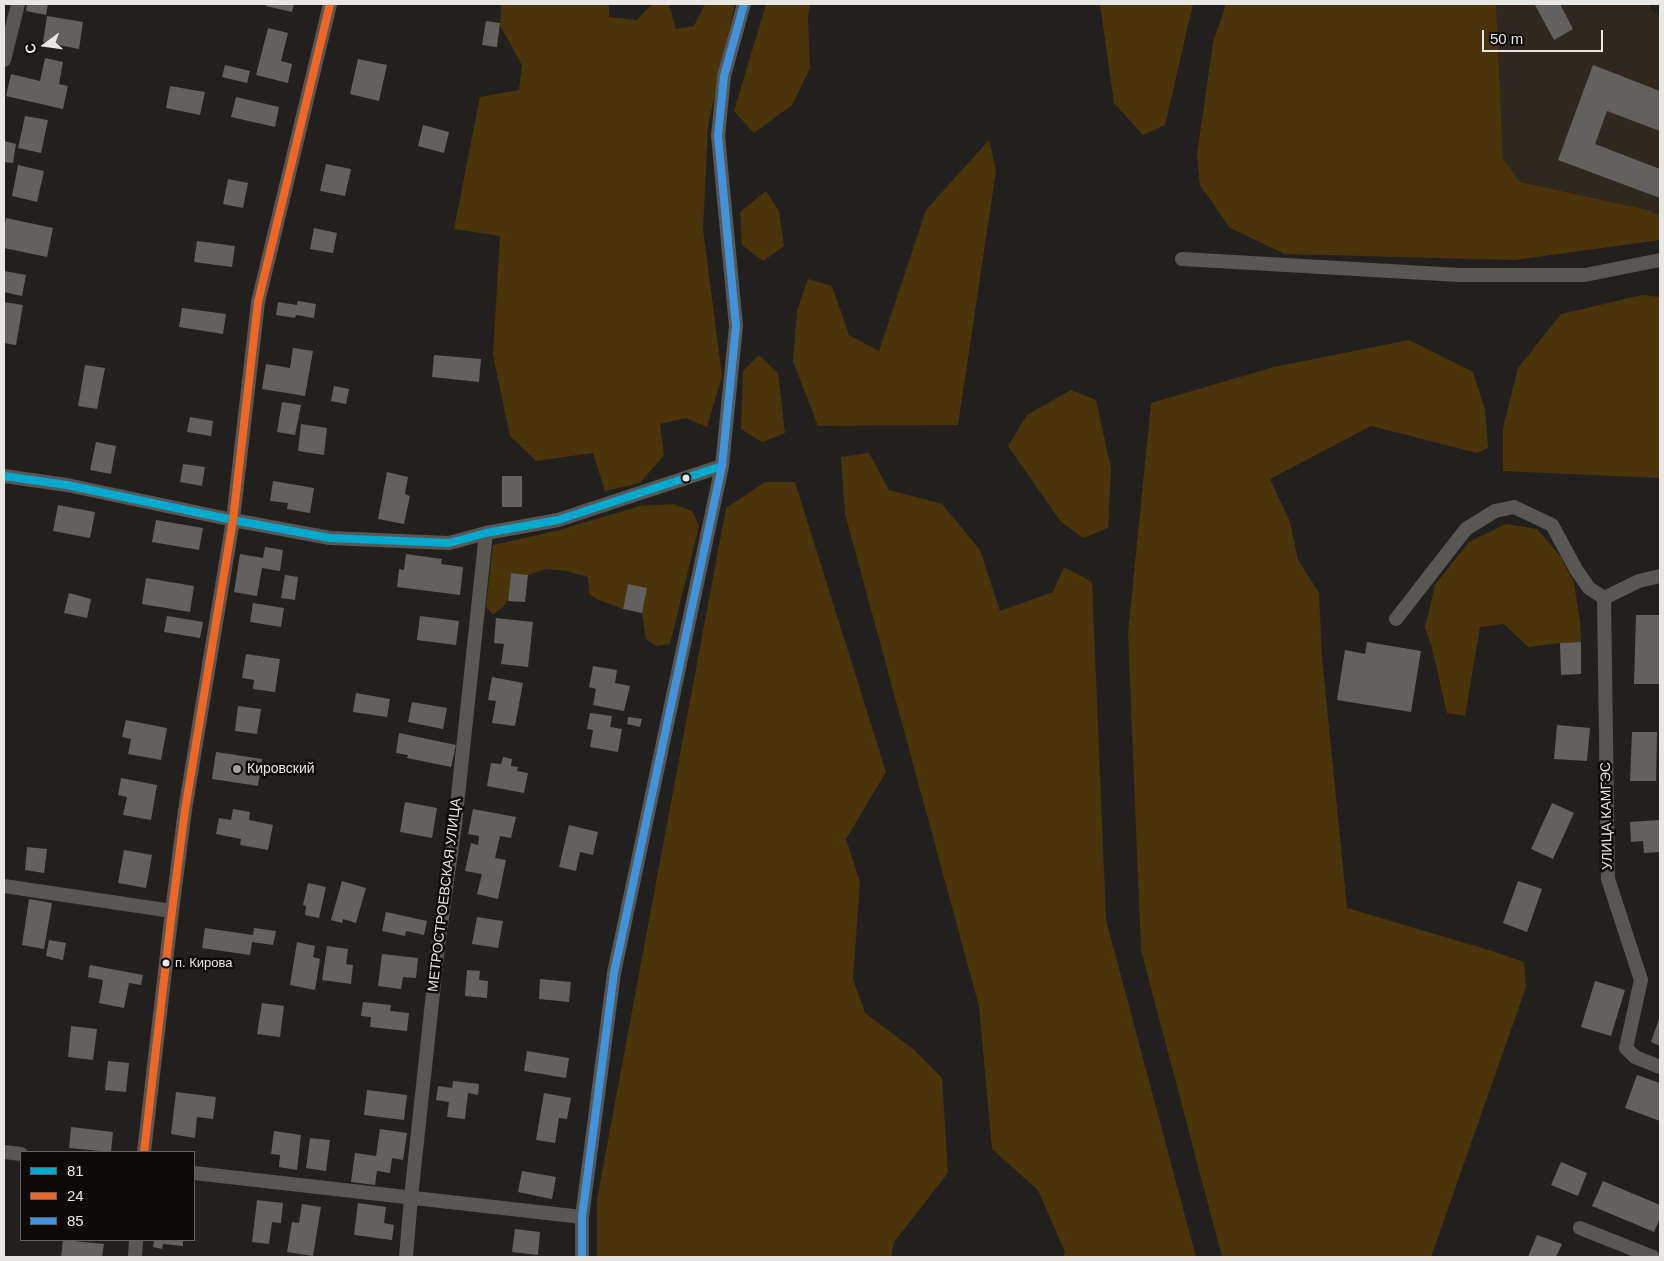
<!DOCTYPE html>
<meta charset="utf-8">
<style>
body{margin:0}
#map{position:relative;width:1664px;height:1261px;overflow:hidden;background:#22201e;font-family:Helvetica,sans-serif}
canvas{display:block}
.frame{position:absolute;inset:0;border:5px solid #e9e7e3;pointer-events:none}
.legend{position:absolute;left:20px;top:1151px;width:175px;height:90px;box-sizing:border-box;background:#0c0a08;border:1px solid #646260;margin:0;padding:6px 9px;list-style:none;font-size:15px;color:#e9e7e3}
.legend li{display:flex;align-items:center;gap:10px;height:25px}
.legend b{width:25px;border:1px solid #646260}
.north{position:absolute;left:20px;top:20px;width:50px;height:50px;-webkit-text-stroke:4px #0c0a08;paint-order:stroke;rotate:256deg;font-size:14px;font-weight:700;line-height:20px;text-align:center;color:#e9e7e3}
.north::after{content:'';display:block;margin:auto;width:18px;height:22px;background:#e9e7e3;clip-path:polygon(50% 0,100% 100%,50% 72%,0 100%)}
.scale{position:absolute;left:1482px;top:30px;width:121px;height:22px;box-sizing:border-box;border:2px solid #e9e7e3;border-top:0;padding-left:6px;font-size:15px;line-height:18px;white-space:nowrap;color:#e9e7e3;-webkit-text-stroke:4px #0c0a08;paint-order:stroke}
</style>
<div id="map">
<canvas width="1664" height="1261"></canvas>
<div class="frame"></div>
<ul class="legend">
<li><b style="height:6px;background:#00a9ce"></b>81</li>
<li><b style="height:6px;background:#f26522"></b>24</li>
<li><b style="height:6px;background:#4094de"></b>85</li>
</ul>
<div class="north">С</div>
<div class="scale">50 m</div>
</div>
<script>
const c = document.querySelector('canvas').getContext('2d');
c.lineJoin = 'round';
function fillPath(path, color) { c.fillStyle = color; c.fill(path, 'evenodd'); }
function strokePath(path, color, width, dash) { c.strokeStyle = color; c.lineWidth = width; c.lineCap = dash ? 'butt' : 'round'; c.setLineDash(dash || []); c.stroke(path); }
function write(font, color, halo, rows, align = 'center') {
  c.font = font + ' Helvetica,sans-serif'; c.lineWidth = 5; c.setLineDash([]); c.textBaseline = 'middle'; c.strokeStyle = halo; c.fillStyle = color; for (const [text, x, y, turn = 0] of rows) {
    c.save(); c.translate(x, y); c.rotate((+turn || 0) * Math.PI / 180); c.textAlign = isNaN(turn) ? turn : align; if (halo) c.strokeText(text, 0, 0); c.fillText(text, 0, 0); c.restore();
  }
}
const built = new Path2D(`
 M1496,4h152l4,6 8,7v199l-12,-6 -129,-28 -16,-23z`);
const green = new Path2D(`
 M501,4h108v13l28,3 15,-16 17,1 7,24 18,-3 11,-22h30l-27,122 -5,103 19,147 -15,51 -21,-9 -26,6 4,31 -24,28 -35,8 -12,-38 -57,8 -26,-25 -17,-81 7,-119 -46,-7 26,-132 39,-7 3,-25 -22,-40z
 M766,4h44l-2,13 2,51 -18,37 -38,28 -20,-22z
 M1100,4h93l-28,121 -22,10 -29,-32z
 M1226,4h270l7,155 17,23 128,28 12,6v24l-145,20 -230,-6 -55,-26 -30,-43 -3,-31 16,-112z
 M989,140l7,31 -38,254 -140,1 -25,-65 4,-50 11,-32 24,7 17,49 30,16 47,-141z
 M766,191l13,20 5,35 -21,15 -21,-16 -2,-33z
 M1642,295l18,2v181l-157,-7v-43l15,-60 43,-54z
 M1409,340l64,32 12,37 3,39 -11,5 -106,-27 -101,53 20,43 8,38 21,33 3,65 25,250 145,43 32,11 2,25 -95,270h-209l-81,-307 -13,-317 23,-230 123,-36z
 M759,355l19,18 7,60 -23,9 -21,-13 2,-58z
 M1071,390l25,10 15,68 -3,60 -25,10 -22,-16 -53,-76 19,-31z
 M869,453l20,37 53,14 38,46 20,61 53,-19 11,-25 28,15 14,338 90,337h-133l2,-5 -27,-62 -46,-41 -13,-143 -134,-492 -4,-57z
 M765,482h30l91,290 -40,67 14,43 -7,97 12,34 48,36 29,29 6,95 -54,69 -3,15h-294v-58l129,-691z
 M673,504l19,7 7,15 -29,118 -14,2 -10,-7 -4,-26 5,-25 -19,-4 -5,25 -22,-8 -12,-7 -1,-17 -22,-6 -21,-2 -17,6 -17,-2c-3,19 2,30 -18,41l-7,-7 7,-62 63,-14 84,-25z
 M1506,524l31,5 24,28 13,26 6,39 1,20 -21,1 -32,4 -24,-23 -24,3 -15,89 -18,-3 -15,-65 -7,-21 10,-42 34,-43z`);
const building = new Path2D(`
 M27,4h21l-2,11 -20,-4z
 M266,4h28l-2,8 -26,-6z
 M1538,4h22l13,25 -19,11 -19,-35z
 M47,16l36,6 -4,27 -36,-7z
 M486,21l14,2 -3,24 -15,-2z
 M268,28l20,5 -7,28 11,3 -4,19 -32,-8z
 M45,58l18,4 -4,22 9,2 -5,23 -57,-13 5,-22 29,7z
 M358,59l29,6 -8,36 -29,-7z
 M225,65l25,6 -3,12 -25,-6z
 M1593,65l67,26v40l-53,-20 -12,33 65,25v29l-102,-38z
 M170,86l35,6 -5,23 -34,-7z
 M236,97l43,10 -4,20 -44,-10z
 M25,116l23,4 -7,33 -23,-5z
 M423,125l26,7 -5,21 -26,-7z
 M4,141l12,3 -3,19 -9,-1z
 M326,164l25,5 -6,27 -25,-5z
 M18,165l26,6 -7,31 -25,-6z
 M228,179l20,4 -5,25 -20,-4z
 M6,218l47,10 -6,29 -43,-9v-20z
 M314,228l23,5 -4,20 -23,-4z
 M197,241l38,5 -3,21 -38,-5z
 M4,271l22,4 -4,21 -18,-4z
 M298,301l18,3 -2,14 -18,-3 -1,3 -19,-3 2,-13 19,3z
 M4,302l19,3 -7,40 -12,-2z
 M182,308l44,6 -3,20 -44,-7z
 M293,348l20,3 -8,45 -43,-7 4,-25 24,4z
 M434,355l47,4 -2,23 -47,-5z
 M85,365l20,3 -8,41 -19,-3z
 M334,386l15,3 -3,15 -15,-3z
 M282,402l19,3 -6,30 -18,-3z
 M190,417l23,4 -2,15 -24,-4z
 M301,424l26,4 -3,27 -26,-4z
 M96,442l20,4 -5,28 -21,-4z
 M183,464l22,3 -3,19 -22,-4z
 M387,472l21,5 -3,17 5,2 -6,28 -26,-5z
 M502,476h20v31h-20z
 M273,481l41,7 -4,25 -23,-4 1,-6 -18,-2z
 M58,505l37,7 -5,26 -37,-7z
 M156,520l47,8 -4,22 -47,-8z
 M265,547l18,3 -3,21 -18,-3 -5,28 -23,-4 6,-38 23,4z
 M406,554l36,5 -1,5 22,3 -3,28 -63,-8 2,-18 5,1z
 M511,573l17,2 -3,27 -17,-1z
 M285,575l13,2 -3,23 -14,-2z
 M146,578l48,8 -4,26 -48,-8z
 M628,584l19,4 -5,25 -19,-4z
 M69,593l22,6 -4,19 -23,-5z
 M253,603l31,5 -3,19 -31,-5z
 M1636,615h24v69h-26z
 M167,616l36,6 -3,16 -36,-6z
 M420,616l39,5 -3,24 -39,-5z
 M496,618l37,4 -5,45 -27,-3 3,-20 -10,-1z
 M1367,642l54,9 -10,61 -74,-12 8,-50 20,4z
 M1581,642v32l-20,1 -1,-32z
 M246,654l34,5 -5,33 -22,-3 1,-9 -12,-2z
 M593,666l24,4 -2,13 15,3 -6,25 -31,-6 3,-16 -7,-2z
 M492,677l31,6 -8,43 -23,-3 4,-22 -8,-1z
 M356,693l34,6 -3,18 -34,-5z
 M412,702l35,6 -4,21 -35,-7z
 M238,706l23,3 -4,25 -22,-3z
 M590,713l22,3 -2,11 12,2 -4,23 -28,-5 3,-17 -6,-1z
 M628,717l14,2 -2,8 -13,-3z
 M126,720l41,8 -6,32 -33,-6 3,-15 -9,-2z
 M1557,725l33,3 -3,33 -33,-2z
 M1632,732h25l-1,49h-26z
 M399,733l57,12 -5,22 -44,-9 1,-3 -12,-2z
 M216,752l46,7 -4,27 -46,-7z
 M503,757l9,2 -1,7 7,1 -1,4 11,2 -4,20 -37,-7 4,-23 10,1z
 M121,778l36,7 -6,35 -28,-5 4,-18 -9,-2z
 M405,802l32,6 -5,30 -32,-6z
 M1552,803l22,10 -21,46 -22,-10z
 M233,809l17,3 -1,8 24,5 -5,25 -28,-5 1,-6 -25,-5 3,-16 12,2z
 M473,809l43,8 -5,21 -11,-2 -5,22 11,2 -8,39 -21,-5 5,-20 -17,-3 6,-28 7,2 1,-9 -11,-2z
 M1660,820v32l-16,1 -1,-12 -12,1 -1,-20z
 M569,825l29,7 -5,23 -13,-3 -4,19 -17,-4z
 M27,847l20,2 -3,24 -19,-3z
 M124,850l28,5 -6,33 -28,-5z
 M342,881l24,7 -10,35 -13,-4 -1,4 -11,-3z
 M1518,881l24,8 -15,43 -24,-9z
 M308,883l18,4 -7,31 -14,-3 1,-9 -3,-1z
 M29,899l23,4 -8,46 -22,-4z
 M386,912l41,9 -3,14 -18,-4 -1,5 -23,-5z
 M477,917l26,4 -5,27 -26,-4z
 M205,928l48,7 1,-7 22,3 -3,14 -21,-3 -2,13 -48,-7z
 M49,940l17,3 -3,17 -17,-4z
 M297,942l18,4 -2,11 7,2 -5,31 -25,-5z
 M327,946l21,3 -2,15 7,1 -2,19 -29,-4z
 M382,954l36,4 -2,20 -13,-1 -2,12 -23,-3z
 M90,965l53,10 -2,10 -12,-2 -5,25 -25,-5 4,-23 -15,-3z
 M467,970l13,1 -1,9 9,1 -1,17 -22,-2z
 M540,979l31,3 -2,20 -30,-3z
 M1595,981l30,9 -14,46 -30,-9z
 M363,1002l28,3 -1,6 19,2 -2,18 -37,-4 1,-10 -10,-1z
 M262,1003l22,3 -4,31 -23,-3z
 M1660,1016v30l-9,-4z
 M71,1026l26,3 -4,31 -25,-3z
 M527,1051l42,7 -3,20 -42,-7z
 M108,1061l21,2 -3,29 -21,-2z
 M1637,1075l23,8v38l-35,-13z
 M453,1081l26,3 -1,11 -10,-2 -3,26 -18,-2 2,-15 -13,-2 2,-14 14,2z
 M367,1090l40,5 -3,25 -40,-5z
 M176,1092l40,5 -3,22 -16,-2 -2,21 -24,-4z
 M544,1093l27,5 -4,21 -8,-1 -4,25 -19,-3z
 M71,1127l42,5 -2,20 -42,-4z
 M380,1129l27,4 -4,27 -11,-2 -2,15 -13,-2 -2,14 -24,-3 4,-29 21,3z
 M274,1131l27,4 -4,35 -18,-3 1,-12 -9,-1z
 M310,1138l20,2 -4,31 -20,-3z
 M1561,1162l26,11 -9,23 -27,-11z
 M522,1171l34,6 -4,22 -34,-7z
 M1603,1181l57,24v13l-6,14 -62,-26z
 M257,1200l26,3 -2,20 -9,-1 -3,22 -17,-2z
 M358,1203l28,4 -2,16 10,2 -2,15 -38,-5z
 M302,1204l19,3 -8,49 -26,-4 5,-30 7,1z
 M515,1229l25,3 -2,23 -26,-3z
 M1537,1235l25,9 -6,13h-28z
 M63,1240l41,4 -2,13h-41z
 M154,1240h29v6l-20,-2 -1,5 -9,-2z`);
const street = new Path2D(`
 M4,60l14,-56
 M1182,259l277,16h126l75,-15
 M4,476l63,9 166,35 97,18 119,5 37,-10 72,-13 164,-54
 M1604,598l4,281 33,101 -15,68 9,9 25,10
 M1396,619l70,-90 29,-18 19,-4 38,18 25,46 12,17 15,10 35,-17 21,-5
 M4,886l168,25
 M4,1152l17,2
 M144,1152l28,-241 13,-101 48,-290 25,-218 72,-298
 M194,1173l388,44
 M1580,1228l73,29
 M135,1257l1,-17
 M406,1257l5,-60 27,-251 17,-122 31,-291
 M582,1257v-40l32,-244 108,-507 14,-140 -18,-190 6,-60 20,-72`);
const bus1 = new Path2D(`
 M4,476l63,9 166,35 97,18 119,5 37,-10 72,-13 164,-54`);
const bus2 = new Path2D(`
 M144,1152l28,-241 13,-101 48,-290 25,-218 72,-298`);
const bus3 = new Path2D(`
 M582,1257v-40l32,-244 108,-507 14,-140 -18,-190 6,-60 20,-72`);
const markers = [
 [686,478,4.5,"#e9e7e3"],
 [237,769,5,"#a3a19e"],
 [166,963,4.5,"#e9e7e3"]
];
const busNames = [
 ["п. Кирова",175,963]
];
const poiNames = [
 ["Кировский",247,769]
];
const streetNames = [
 ["УЛИЦА КАМГЭС",1607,816,-91],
 ["МЕТРОСТРОЕВСКАЯ УЛИЦА",445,895,-83]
];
fillPath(built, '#2e281f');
fillPath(green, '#4b3409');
fillPath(building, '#63615f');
strokePath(street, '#585754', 14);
strokePath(bus1, '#00a9ce', 8);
strokePath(bus2, '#f26522', 8);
strokePath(bus3, '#4094de', 8);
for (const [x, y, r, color] of markers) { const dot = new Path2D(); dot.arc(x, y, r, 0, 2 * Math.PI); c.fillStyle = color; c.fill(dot); strokePath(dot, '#0c0a08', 2); }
write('13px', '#e9e7e3', '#0c0a08', busNames, 'left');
write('14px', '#e9e7e3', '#0c0a08', poiNames, 'left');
write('14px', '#e9e7e3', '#0c0a08', streetNames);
</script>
